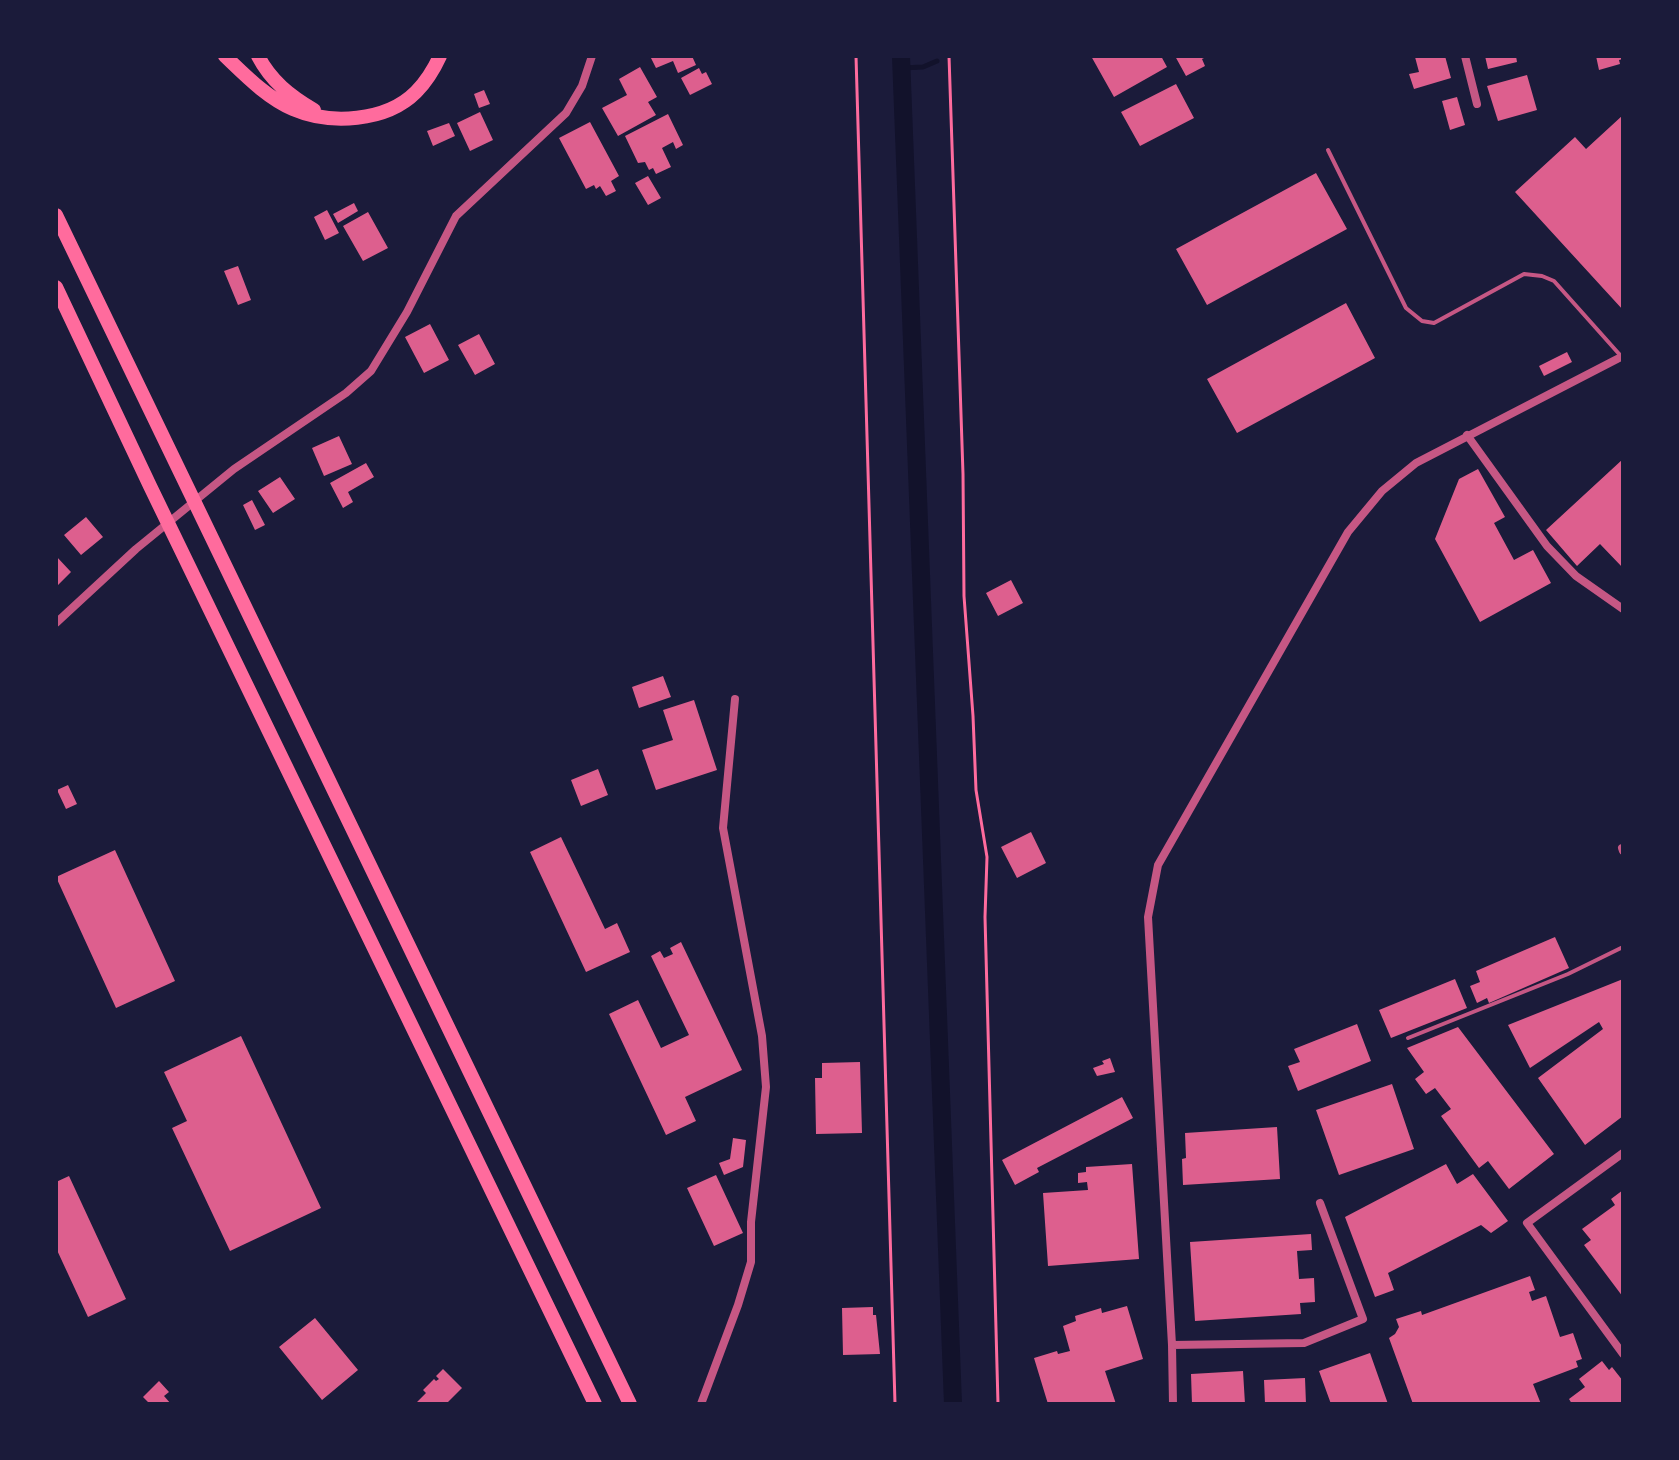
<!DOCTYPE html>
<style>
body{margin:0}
#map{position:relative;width:1679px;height:1460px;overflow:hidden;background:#1b1b3a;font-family:"Noto Sans",sans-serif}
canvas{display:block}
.frame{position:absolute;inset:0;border:58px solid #1b1b3a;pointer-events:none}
</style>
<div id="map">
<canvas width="1679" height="1460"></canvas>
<div class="frame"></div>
</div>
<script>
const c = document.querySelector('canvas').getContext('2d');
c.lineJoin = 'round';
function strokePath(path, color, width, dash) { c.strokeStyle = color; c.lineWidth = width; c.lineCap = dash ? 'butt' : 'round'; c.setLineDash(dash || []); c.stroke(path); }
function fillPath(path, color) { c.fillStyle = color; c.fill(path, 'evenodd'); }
const stream = new Path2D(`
 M902,68l21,-1 14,-6`);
const canal = new Path2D(`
 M901,56l52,1348`);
const building = new Path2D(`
 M650,56h42l4,9 -18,8 -5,-12 -17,7z
 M1091,56h70l6,11 -53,30z
 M1175,56h33l-6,3 3,7 -19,10z
 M1419,56h26l6,22 -37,11 -5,-15 10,-2 -4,-15z
 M1485,56h31l1,6 -29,7z
 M1596,56h27v3l-4,1 1,4 -21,6z
 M640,67l17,30 -9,5 8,13 -38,21 -16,-28 25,-13 -8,-16z
 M699,68l3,6 4,-2 6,12 -22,11 -9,-17z
 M1527,75l10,35 -39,11 -11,-35z
 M1176,84l18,34 -54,28 -19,-34z
 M484,90l6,14 -11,4 -5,-14z
 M1457,97l8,28 -15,5 -8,-29z
 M480,112l13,28 -23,11 -13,-28z
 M668,114l15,31 -7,4 -3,-7 -11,6 9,19 -15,7 -3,-6 -4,2 -4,-8 -7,1 -13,-27z
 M1623,115v195l-108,-118 60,-55 11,12z
 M590,122l29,54 -8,5 5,10 -10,5 -6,-10 -4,3 -2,-4 -8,4 -27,-51z
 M449,123l6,13 -22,10 -6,-15z
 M1316,173l31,56 -140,76 -31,-56z
 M648,176l13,22 -13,7 -13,-22z
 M354,203l4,8 -20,12 -5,-9z
 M327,210l12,23 -14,7 -11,-23z
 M368,212l20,36 -25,13 -20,-35z
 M238,266l13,34 -13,5 -14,-34z
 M1346,303l29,55 -138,75 -30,-54z
 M430,324l19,36 -25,13 -19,-36z
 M479,334l16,30 -20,11 -17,-30z
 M1567,352l5,10 -28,14 -5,-10z
 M339,436l13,28 -28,12 -12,-28z
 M1623,459v109l-23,-24 -23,22 -31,-36z
 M366,463l8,14 -26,15 5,10 -10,6 -13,-25z
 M1478,469l27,48 -11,6 20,37 19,-10 18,33 -71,39 -45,-83 24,-60z
 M280,477l15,22 -22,14 -15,-22z
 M252,500l13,25 -10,5 -12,-25z
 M86,517l17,20 -22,18 -17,-20z
 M56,556l15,16 -15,15z
 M1011,580l12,23 -25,13 -12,-23z
 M663,676l8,21 -32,11 -7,-21z
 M694,700l23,70 -61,20 -14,-40 31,-10 -10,-30z
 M598,769l10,26 -27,11 -10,-26z
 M68,785l9,19 -11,5 -9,-19z
 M1031,832l15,31 -29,15 -16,-31z
 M561,837l44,92 12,-6 13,29 -44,20 -56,-120z
 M115,850l60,131 -59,27 -60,-131z
 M1555,937l14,31 -80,35 -2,-5 -10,5 -7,-17 10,-4 -4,-11z
 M681,942l61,128 -57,27 11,24 -30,14 -57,-121 29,-14 23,48 28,-13 -38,-79 9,-5 4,7 9,-4 -3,-6z
 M1455,979l12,29 -76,30 -12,-28z
 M1623,979v137l-38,29 -47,-67 65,-49 -4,-7 -69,46 -22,-43z
 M1357,1024l14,37 -73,30 -10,-25 12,-4 -6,-13z
 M1458,1027l96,127 -45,35 -21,-28 -9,7 -38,-52 10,-7 -16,-21 -9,6 -11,-15 9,-7 -17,-24z
 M241,1036l80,172 -91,43 -58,-123 15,-7 -23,-49z
 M1110,1058l5,14 -18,4 -4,-8 11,-4 -2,-3z
 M860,1062l2,71 -46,1 -1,-56h7v-15z
 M1392,1084l22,65 -75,26 -23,-65z
 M1122,1097l11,21 -96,50 2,4 -24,13 -13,-25z
 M1277,1127l3,52 -97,6 -1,-26 4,-1 -1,-25z
 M733,1138l13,2 -3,27 -19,8 -5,-12 11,-4z
 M1132,1164l7,95 -91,7 -5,-73 45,-3 -1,-8 -9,1v-10l8,-1v-5z
 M1446,1164l11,20 16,-10 35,47 -17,12 -10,-8 -93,48 6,17 -19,7 -30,-80z
 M716,1175l27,58 -29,13 -27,-58z
 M69,1176l57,123 -38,18 -32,-69v-66z
 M1623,1190v107l-39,-52 7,-5 -9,-11 33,-24 -4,-6z
 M1311,1234l1,16 -15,1 2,28 15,-1 1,24 -15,1 1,11 -106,7 -5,-79z
 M1530,1276l5,14 -6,2 3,9 14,-5 14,41 13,-4 9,26 -6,2 2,6 -45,17 8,20h-128l-24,-66 6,-4 4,-7 -3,-8 25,-8 1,4z
 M1127,1306l16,53 -38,12 11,33h-68l-14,-46 23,-7 1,3 12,-3 -7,-25 13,-5 -1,-5 26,-8 1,5z
 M873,1307v8h3l4,39 -37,1 -1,-47z
 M315,1318l43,52 -36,30 -43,-53z
 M1370,1353l18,51h-57l-12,-33z
 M1602,1361l7,9 3,-3 11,14v23h-51l-3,-5 16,-12 -6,-8z
 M443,1369l19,19 -16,16h-31l11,-11 -3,-3 11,-11 2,2 3,-2 -3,-3z
 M1243,1371l2,33h-53l-1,-30z
 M1305,1378l1,26h-41l-1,-24z
 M159,1381l10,11 -5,4 7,8h-21l-7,-7z`);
const path = new Path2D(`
 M856,56l39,1348
 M949,56l14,418 1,122 9,120 3,74 11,67 -2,60 13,487`);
const service = new Path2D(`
 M1328,150l78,158 16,13 12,2 90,-49 18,2 12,5 66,74
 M1408,1038l160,-64 55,-27`);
const minor = new Path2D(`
 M1465,56l12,48
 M1467,435l80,111 29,30 47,33
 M56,623l80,-74 98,-80 112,-76 25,-22 36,-59 49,-96 110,-103 16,-27 10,-30
 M1622,848l1,3
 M1623,1153l-96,70 96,131
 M1172,1345l132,-2 59,-24 -43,-116
 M701,1404l37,-99 13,-43v-40l15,-135 -4,-51 -39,-208 12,-129
 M1173,1404l-1,-59 -24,-428 10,-52 190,-333 34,-41 34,-28 207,-107`);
const motorway = new Path2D(`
 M225,56c20,19 42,42 68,53 37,16 93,13 123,-17 10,-10 18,-23 24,-36
 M258,56c13,25 32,40 56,54
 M56,215l574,1189
 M56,287l94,199 445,918`);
strokePath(stream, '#12122b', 5);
strokePath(canal, '#12122b', 18);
fillPath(building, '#dd5f8e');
strokePath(path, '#ff6b9d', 3);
strokePath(service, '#c65784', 4);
strokePath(minor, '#c65784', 8);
strokePath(motorway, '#ff6b9d', 14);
</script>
